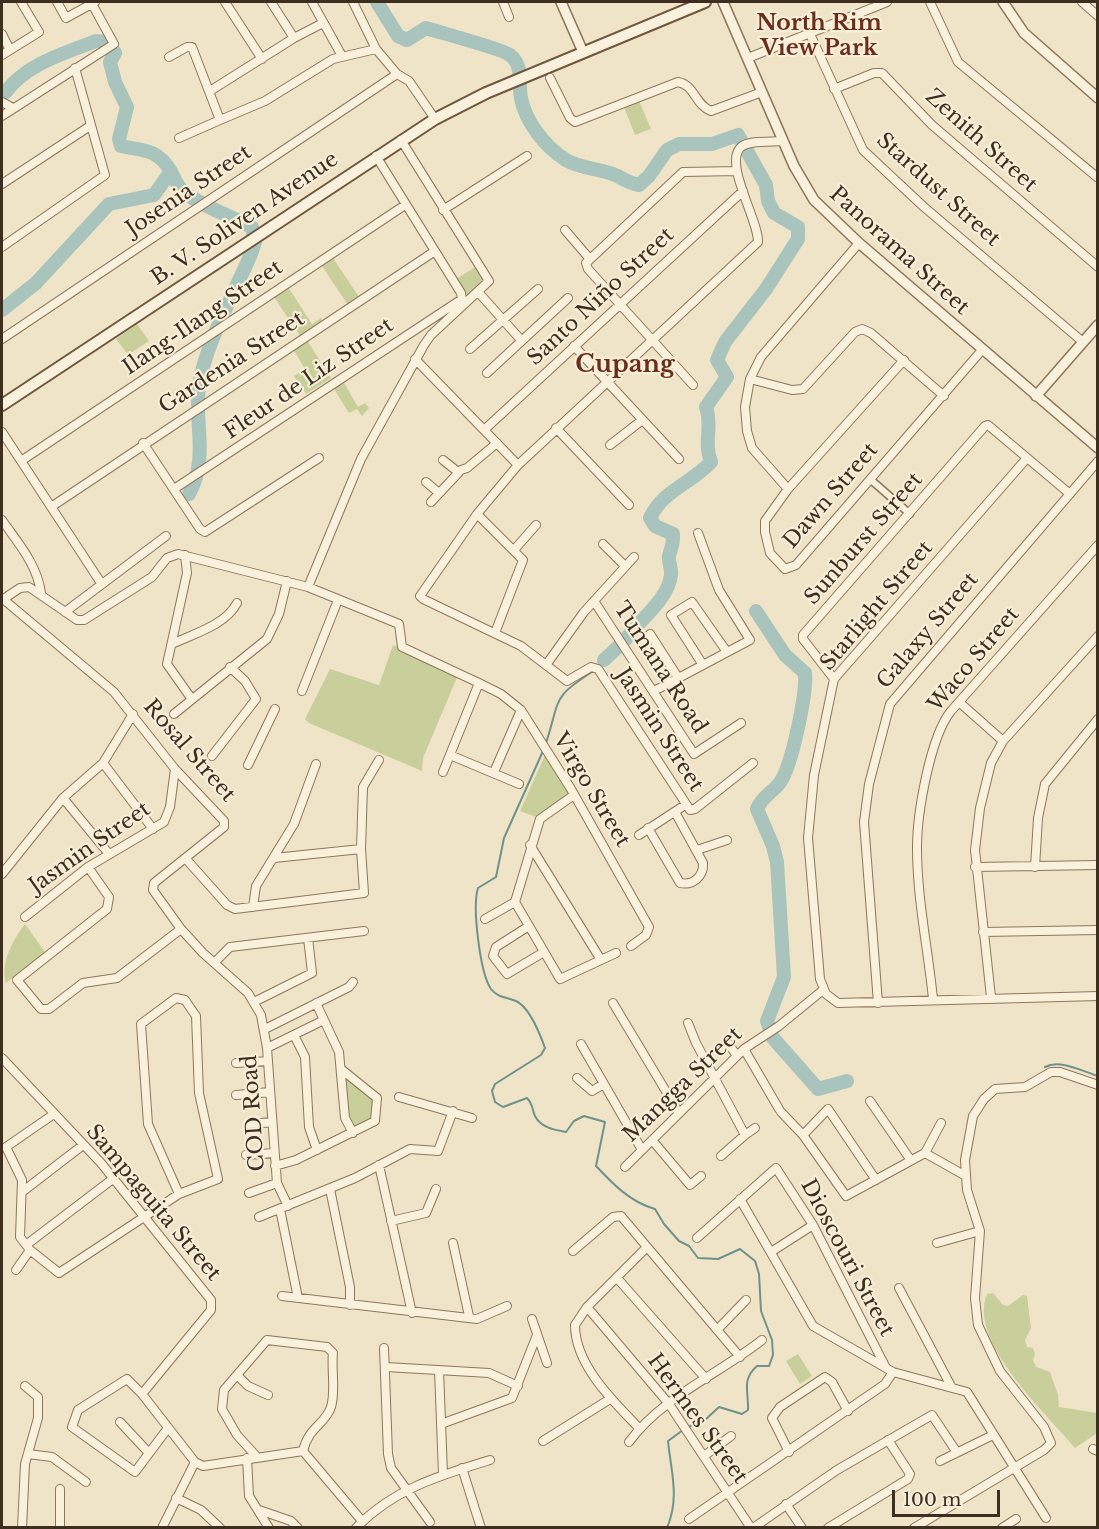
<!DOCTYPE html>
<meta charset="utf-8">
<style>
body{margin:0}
#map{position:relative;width:1099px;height:1529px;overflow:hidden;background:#f0e4c8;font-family:"Libre Baskerville",serif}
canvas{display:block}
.frame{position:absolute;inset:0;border:3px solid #3d2e20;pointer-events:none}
.scale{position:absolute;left:892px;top:1490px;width:108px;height:27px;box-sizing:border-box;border:3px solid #3d2e20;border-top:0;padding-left:8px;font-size:18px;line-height:21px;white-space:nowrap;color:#3d2e20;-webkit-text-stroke:4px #f7eed8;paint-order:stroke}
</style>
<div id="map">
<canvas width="1099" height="1529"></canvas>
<div class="frame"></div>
<div class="scale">100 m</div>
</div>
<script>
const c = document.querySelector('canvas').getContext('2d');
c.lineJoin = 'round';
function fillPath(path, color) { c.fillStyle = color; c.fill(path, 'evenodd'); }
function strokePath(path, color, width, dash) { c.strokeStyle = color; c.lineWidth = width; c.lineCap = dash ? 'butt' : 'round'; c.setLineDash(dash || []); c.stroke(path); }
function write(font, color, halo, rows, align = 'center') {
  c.font = font + ' "Libre Baskerville",serif'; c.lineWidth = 4.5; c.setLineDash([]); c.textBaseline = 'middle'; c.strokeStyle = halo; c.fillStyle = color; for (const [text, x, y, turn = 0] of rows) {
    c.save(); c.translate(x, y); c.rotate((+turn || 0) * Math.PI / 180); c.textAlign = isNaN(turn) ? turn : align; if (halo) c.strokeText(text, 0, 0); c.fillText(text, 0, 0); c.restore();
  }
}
const green = new Path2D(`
 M639,101l12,28 -16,6 -11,-28z
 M333,258l26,39 -11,8 -26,-39z
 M477,266l9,16 -18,16 -12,-19z
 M288,287l24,37 9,-6 2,3 -23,15 -26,-39z
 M137,324l12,17 -21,14 -12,-16z
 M307,340l24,38 -25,16 -12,-18 11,-7 -12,-20z
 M343,381l15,26 7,-4 4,5 -7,8 -5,-7 -8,4 -15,-24z
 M393,645l65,30 -35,83 -1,13 -113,-48 -4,-4 25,-50 49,16z
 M545,755l24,40 -33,22 -16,-6z
 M25,924l20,28 -39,31c-6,-21 7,-43 19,-59z
 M345,1077l30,24 -1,19 -19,9 -6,-13z
 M993,1293l10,12 5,1 15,-11 4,1 4,32 -6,12 2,7 6,1 2,6 -2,6 3,7 14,5 8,23 1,12 38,6v20l-22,15c-28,-34 -108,-107 -88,-154z
 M798,1354l14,22 -12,8 -14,-23z`);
const stream = new Path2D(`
 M599,666l5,-6
 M546,743c15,-46 5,-45 49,-73
 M543,751l-39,87 -8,39 -18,11c-6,19 2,85 13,101 7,9 15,8 25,12 13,6 24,33 29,47l-4,7 -46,29 -3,7 3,11 8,5 24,-9c6,6 5,11 8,18 6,12 20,14 31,16l8,-11 10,-5 21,6 -9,44c17,18 34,36 59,43l9,15 15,17 10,5 9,12 20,1 22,-10 15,12 4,13 2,37 11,29 1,15 -4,11h-12c-16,14 -8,26 -9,44l-6,4 -23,-7 -14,13 -17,7
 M1045,1067c15,-8 37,4 53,9
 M667,1528c13,-31 4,-56 1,-87l15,-11`);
const river = new Path2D(`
 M377,2l21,34 9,4 19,-12c15,5 74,20 84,27 14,11 8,28 11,43 4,23 24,49 45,62 13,8 29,8 44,13 10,3 17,10 29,12l10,-9 18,-26 12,-6h33l26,-9 28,50 2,16 6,12 24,14v12l-32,50 -41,53 -8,18 10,17 -21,30c7,21 -3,34 5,55 -19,21 -48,28 -61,56l5,8 18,8c1,9 -2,14 -4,22 -1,6 3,12 2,19 -3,25 -31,44 -45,64
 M2,93h3c21,-29 58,-39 91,-52l12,1 7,11 -5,9 5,20 12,25 -8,32 2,7c22,5 35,2 49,24 5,8 6,16 15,23 19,14 45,23 67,34l3,15 -4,12c-17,40 -46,90 -52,132 -5,39 10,72 -10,108
 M2,310l34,-27 73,-79 45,-9 17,-24
 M756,611l29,44 20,18c2,20 -13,91 -24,108 -7,11 -19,15 -24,28l16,37 4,16 7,115 -17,44 6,17 45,51 29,-8
 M604,660l16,-15`);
const pedestrian = new Path2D(`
 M870,479l40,35`);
const minor = new Path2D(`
 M57,2l9,16 29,-16
 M225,2l37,57
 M271,2l23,36
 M312,2l30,54
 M353,2l23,47 21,25 12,7 26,38
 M503,2l6,15
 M930,2l28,60 140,116
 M1082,2l16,14
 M2,34l7,14
 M810,34l53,116 61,57 159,135
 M2,55l37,-23 -18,-30
 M169,57l18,-10h5l28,73 45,-19 68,-42 43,-10
 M748,58l139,-56
 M550,78l20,40 5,4 103,-40c17,3 17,23 33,29l51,-19
 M834,89l40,-16h8l50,52 166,142
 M210,91l84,-53 29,-15
 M2,102l11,6
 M2,116l112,-72 -23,-42
 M179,138l41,-18
 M2,184l88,-58
 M443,210l84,-54
 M565,230l24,28
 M2,247l103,-72 -30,-107
 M479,293l42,47
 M2,339l395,-265
 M574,346l105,113
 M470,349l68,-60
 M415,359l103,106
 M904,360l-116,129 -23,32v11l5,21 15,16 11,-4 186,-215
 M487,373l81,-75
 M750,379l42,11 11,-1 52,-57 7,-3 9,4 73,63
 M693,385l-105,-116 -2,-6 97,-91 54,-1
 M556,428l73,77
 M484,430l259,-239
 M2,432l99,151
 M143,443l57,86 5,3 114,-74
 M610,445l31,-24
 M1027,458l-193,221 -20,96 -6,63 12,141 6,15 12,9 260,-7
 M443,460l15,12
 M21,461l384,-256
 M426,482l13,11
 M174,489l288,-190 -1,-6 -85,-137
 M788,489l-36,-41 -5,-17 -2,-24 5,-28 11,-22 98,-114
 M431,502l30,-32 6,-2 30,-25
 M51,507l384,-256
 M477,514l46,46 -28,73
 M2,520c16,23 35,44 39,73
 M603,544l22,22
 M514,550l22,-25
 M185,555l2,18 -20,91 24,34
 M308,587l53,-128 63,-114 7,-10 58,-54 -88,-141
 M3,599l111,93 61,77 49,52v6l-70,56 -1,7 28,39 22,24 45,40 13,22 6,33 10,135 11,23
 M2,600l18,-12 9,-1 48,33h7l68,-43 15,-19 11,-4 130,33 91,37 3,23 77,36 22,11 20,16 50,79 78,138 -3,8 -15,11
 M594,601l100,153 47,-31
 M65,612l101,-76
 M650,634l29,45
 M172,644c21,-10 54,-19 65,-41
 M546,665l38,-53 50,-55
 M703,665l-32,-50 21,-13 35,50
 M834,679l-31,-40v-4l182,-209 3,-1 82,69
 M302,691l36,-91
 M654,691l96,-51 -31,-50 -21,-57
 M959,702l44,39
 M174,714l93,-75 12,-25 8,-33
 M450,755l69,29
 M212,756l44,-57 -11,-18 -15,-14
 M103,763l50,66
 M753,763l-58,46 -5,1 -92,-141 -7,-2 -24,14 -46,-35 -98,-47 -3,-3 57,-82 41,-49 240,-223c1,-21 -35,-79 -17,-95 8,-7 30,-5 41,-6
 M248,765l27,-56
 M443,772l36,-89
 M494,772l27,-62
 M63,798l46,56
 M648,828l32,55c13,3 24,-7 23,-20l-28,-51
 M639,835l46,-30
 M530,845l71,115
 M697,850l30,-10
 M274,858l87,-9
 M186,859l41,46 8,4 129,-16 -3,-44 2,-62 16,-27
 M88,867l21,30 -2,12 -90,71 24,29h8l34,-26 34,-5 64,-49
 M975,867l123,-2
 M1035,867l3,-49 7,-34 53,-65
 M2,874l61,-76 40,-35 30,-49
 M515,902l45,77 56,-26
 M253,907l3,-21 38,-62 22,-60
 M25,917l63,-50 76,-45 6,-15 5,-38
 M485,919l30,-17 25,-83 34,-24
 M529,926l-33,21 -3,9 14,18 37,-22
 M983,932l115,-2
 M214,963l16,-16 134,-16
 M991,997l-16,-147 5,-42 11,-45 12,-22 95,-105
 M933,999c-5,-50 -16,-101 -16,-151 0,-34 13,-111 34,-137l147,-166
 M254,1002l58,-29 -4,-35
 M316,1003l23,49 6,66 8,15
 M613,1003l66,110
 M878,1003l-14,-181 5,-38 21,-80 208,-243
 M688,1023l8,20 49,92 10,-7
 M265,1029l84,-42 4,-5
 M294,1035l11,22 4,70 8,23
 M728,1043l9,13
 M581,1044l61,106
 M267,1048l57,-28
 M744,1049l35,60
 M2,1058l99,105 110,137v10l-69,84
 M236,1063l32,-2
 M577,1078l15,13 10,-6
 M236,1095l34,-3
 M399,1097l73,21
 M870,1101l40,58
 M781,1112l22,23 43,61 79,-43 16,-30
 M249,1124l23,-2
 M803,1135l25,-26 48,71
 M652,1140l38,45 11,-9
 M6,1147l16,33 -2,57 10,13 29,23 120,-79 39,-15 -19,-86 -3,-77 -11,-16 -9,-2 -35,26 7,100 31,70
 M6,1147l48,-33
 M925,1153l39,22
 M246,1155l28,-2
 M721,1156l24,-21
 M379,1165l33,148
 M275,1166l21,-6 79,-39 2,-23 -36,-29
 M625,1167l119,-118 35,-23 44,-36
 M330,1189l20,98v18
 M22,1192l61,-47
 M249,1193l28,-10
 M740,1199l73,127 80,46 74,20 79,126
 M280,1209l18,89
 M259,1217l96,-39 55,-29 28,2 15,-40
 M391,1221l35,-8 10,-24
 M697,1238l79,-70 37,57 72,141
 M453,1243l16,73
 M937,1243l43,-12
 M26,1245l88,-67
 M573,1251l40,-34 8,-1 119,141
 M771,1252l42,-27
 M16,1270l14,-20
 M617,1278l89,101
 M899,1288l52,98
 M282,1296l195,23 30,-13
 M587,1307l82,97 82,124
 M532,1319l15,44
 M717,1330l29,-30
 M384,1348l4,106 3,14 39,54
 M386,1367l103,6 29,13
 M439,1370l4,104
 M237,1375l11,11 20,9
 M120,1422l28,30
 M441,1424l71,-26 25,-63
 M168,1428l-33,44 -63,-45 6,-17 49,-31 15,15 53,68 8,4 100,-15
 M639,1428c-26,-27 -64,-63 -64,-103l12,-18 60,-60
 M543,1441l67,-42
 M629,1442c33,-45 90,-68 133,-102
 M1093,1449l5,2
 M303,1451l59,70
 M789,1452l-17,-34 8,-11 45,-30 7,5 16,29
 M28,1454l24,3 34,25
 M704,1456l27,-20
 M257,1457l-20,-22 -15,-26 2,-19 43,-50 60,7 6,6c-2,16 3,38 -2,54 -6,18 -22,19 -28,44
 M247,1458l2,38 20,32
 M940,1461l53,-26
 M462,1468l19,60
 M60,1489v39
 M176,1498l25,12 19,18
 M786,1504l16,24
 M259,1510l32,11 7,7
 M689,1519l196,-135 8,-12
 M22,1528l3,-64 13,-46v-21l-13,-11
 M162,1528l33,-66
 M356,1528c37,-39 85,-53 134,-68
 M753,1528l84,-58 95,-55 24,36
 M828,1528l80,-49 2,-5 -22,-34
 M914,1528l130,-78 7,-7 -7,-16 -44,-56 -22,-46 -3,-27 5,-67 -13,-41 -2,-30 8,-44 11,-17 11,-10 30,-2 26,-15h9l38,13
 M1002,1528l14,-9`);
const tertiary = new Path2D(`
 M561,2l22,50
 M723,2l71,164 20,34 45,43 239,205
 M1003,2l21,31 74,65
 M1036,396l62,-71`);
const secondary = new Path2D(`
 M2,405l433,-286 51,-26 219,-91`);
const streetNames = [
 ["Zenith Street",981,141,42],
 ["Stardust Street",938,190,42],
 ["Josenia Street",189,191,-34],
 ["B. V. Soliven Avenue",245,219,-34],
 ["Panorama Street",899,251,42],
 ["Santo Niño Street",601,297,-43],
 ["Ilang-Ilang Street",203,318,-34],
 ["Gardenia Street",232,363,-33],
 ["Fleur de Liz Street",309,379,-34],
 ["Dawn Street",831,496,-49],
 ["Sunburst Street",864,539,-49],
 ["Starlight Street",877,606,-50],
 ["Galaxy Street",928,631,-50],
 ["Waco Street",974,660,-50],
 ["Tumana Road",660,668,57],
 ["Jasmin Street",659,730,57],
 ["Rosal Street",189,751,49],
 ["Virgo Street",591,790,59],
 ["Jasmin Street",90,848,-35],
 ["Mangga Street",683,1085,-44],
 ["COD Road",254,1113,-94],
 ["Sampaguita Street",153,1203,50],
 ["Dioscouri Street",847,1258,62],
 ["Hermes Street",697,1419,54]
];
const neighbourhoodNames = [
 ["North Rim",819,24],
 ["View Park",819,49]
];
const quarterNames = [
 ["Cupang",625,365]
];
fillPath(green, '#c9cf9b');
strokePath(stream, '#6f938a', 2);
strokePath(river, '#a9c4bc', 14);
strokePath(pedestrian, '#8d765c', 9);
strokePath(minor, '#8d765c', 10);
strokePath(tertiary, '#8d765c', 12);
strokePath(secondary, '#6f573f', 14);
strokePath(pedestrian, '#faf1dc', 6);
strokePath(minor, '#faf1dc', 8);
strokePath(tertiary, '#faf1dc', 9);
strokePath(secondary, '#faf1dc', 10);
write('21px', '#3d2e20', '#f7eed8', streetNames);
write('bold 22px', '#6b2e1e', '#f7eed8', neighbourhoodNames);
write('bold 24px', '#6b2e1e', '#f7eed8', quarterNames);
</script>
